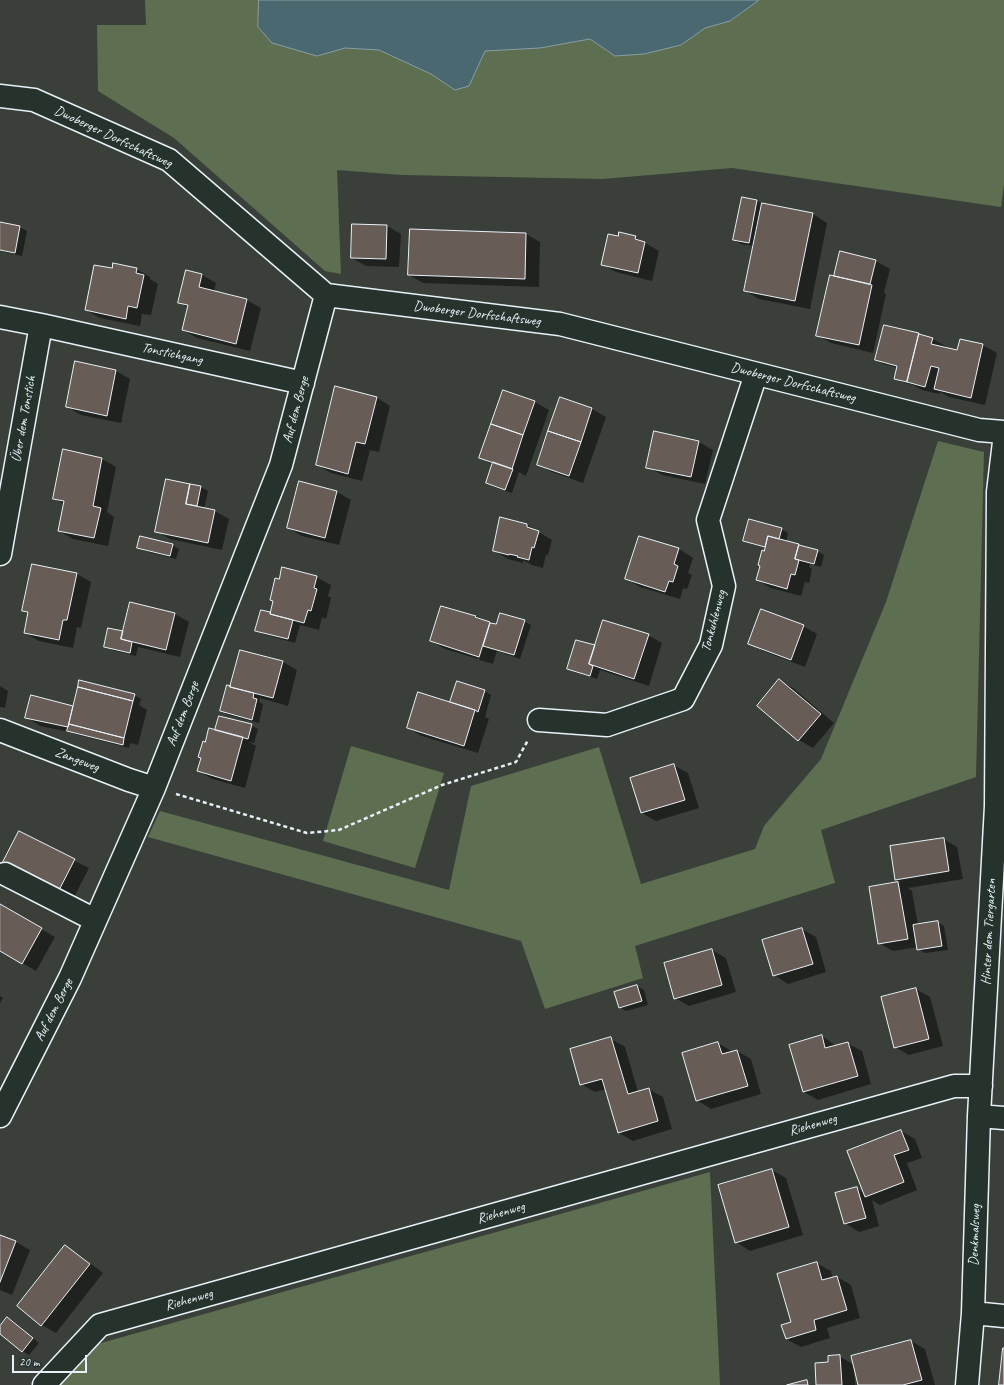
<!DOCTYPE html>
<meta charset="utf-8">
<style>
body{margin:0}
#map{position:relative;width:1004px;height:1385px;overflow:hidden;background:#3a4039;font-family:Caveat,sans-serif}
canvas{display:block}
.scale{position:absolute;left:12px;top:1355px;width:75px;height:18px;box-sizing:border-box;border:2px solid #e8f1f8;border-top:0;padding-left:5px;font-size:12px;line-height:14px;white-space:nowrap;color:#e8f1f8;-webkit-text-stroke:3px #26332d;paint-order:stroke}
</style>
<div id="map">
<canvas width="1004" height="1385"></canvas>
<div class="scale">20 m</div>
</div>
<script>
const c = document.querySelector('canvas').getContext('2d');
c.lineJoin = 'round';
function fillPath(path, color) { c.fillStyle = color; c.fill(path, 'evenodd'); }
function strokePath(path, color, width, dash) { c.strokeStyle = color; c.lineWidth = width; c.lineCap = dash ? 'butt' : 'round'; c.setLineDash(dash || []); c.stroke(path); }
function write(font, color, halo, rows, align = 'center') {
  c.font = font + ' Caveat,sans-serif'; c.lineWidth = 3.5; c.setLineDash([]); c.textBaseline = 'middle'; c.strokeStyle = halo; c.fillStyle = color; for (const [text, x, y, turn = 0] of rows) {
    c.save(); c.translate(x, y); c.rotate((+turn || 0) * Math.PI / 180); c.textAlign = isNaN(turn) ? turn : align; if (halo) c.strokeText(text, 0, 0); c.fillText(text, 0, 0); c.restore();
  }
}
const green = new Path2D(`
 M145,0h114l-1,27 59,29 28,-8 34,2 52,24 24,16 14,-5 16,-34 55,-3 50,-9 25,17 66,-11 24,-17 25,-7 29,-21h245v184l-3,23 -269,-39 -129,11 -201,-4 -65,-5 4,104 -16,-3 -151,-133 -76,-47 -1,-66h49z
 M938,441l46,11 -8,325 -155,53 14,53 -200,63 8,32 -98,31 -24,-68 -373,-104 12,-26 289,79 22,-104 128,-39 42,137 114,-35 9,-23 57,-67 65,-157z
 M351,746l93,27 -29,95 -92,-27z
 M710,1172l10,213h-660l34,-40z`);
const water = new Path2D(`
 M259,0h500l-29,21 -25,7 -24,17 -37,9 -29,2 -25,-17 -50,9 -55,3 -16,35 -14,4 -24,-16 -52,-24 -34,-2 -28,8 -45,-13 -14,-16z`);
const shadow = new Path2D(`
 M742,199l15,2 5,3 51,10 14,9 -17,86 -51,-10 -14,-8 9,-45 -13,-2 -7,-4z
 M0,223l20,4 7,4 -5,25 -22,-5z
 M387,226l14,8 -2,33 -33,-1 -14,-8z
 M411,230l115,4 14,8 -1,45 -116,-4 -14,-8z
 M619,237h16l24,14 -7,30 -36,-9 -14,-8z
 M840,253l36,8 14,8 -6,24 2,1 -13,59 -42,-10 -14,-8 18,-58z
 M113,269h23l14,8v2l8,5 -7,31 -9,-1 -2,12 -40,-8 -14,-8z
 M187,272l15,3 14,8 -2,9 33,8 14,8 -11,43 -53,-13 -14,-8 5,-23 -9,-5z
 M918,334l15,5 14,8 -1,1 12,3 25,-6 14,8 -12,52 -36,-8 -9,-5 -1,2 -17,-4 -9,-5 -11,-3 -7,-4 3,-10 -15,-4 -7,-4z
 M116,371l14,8 -9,44 -40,-8 -14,-8z
 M504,391l31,11 14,8 -23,66 -7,-4 -7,21 -18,-6 -7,-4 6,-18 -12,-8z
 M376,397l14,9 -11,46 -9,-2 -8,31 -31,-8 -14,-8z
 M561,399l31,10 14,8 -23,66 -31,-11 -14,-8z
 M699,442l14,8 -8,34 -43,-9 -14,-8z
 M64,450l38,9 14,8 -9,45 7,5 -6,29 -35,-7 -14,-8 6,-26 -11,-7z
 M299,482l38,10 14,8 -12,45 -37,-9 -14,-8z
 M190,485l11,2 7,4 -4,18 11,2 14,8 -7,31 -52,-11 -14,-8z
 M501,518l26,7 25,15 -4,15 -2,-1 -3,14 -11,-3 -5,-3 -4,-1v2l-15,-4 -14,-8z
 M781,529l7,4 -2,9 31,9 7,4 -3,12 -11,-3 -1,3 3,2 -3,14 -4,-1 -4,14 -30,-8 -14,-8 9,-32 -15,-4 -6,-3z
 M639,537l40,12 14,9 -5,15 4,2 -5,14 -4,-1 -3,11 -40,-12 -14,-8z
 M172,545l7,4 -3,10 -31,-8 -7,-4z
 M77,574l14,8 -10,46 -4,-1 -4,21 -34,-7 -14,-8 4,-19 -6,-4z
 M316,577l15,8 -3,11 3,2 -5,21 -4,-2 -3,13 -19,-5 -5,18 -32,-9 -6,-4 5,-19 9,3 9,-33z
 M131,603l44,11 14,8 -9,35 -42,-10 -2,9 -24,-6 -7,-4 19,-13z
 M457,611l19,5 17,8 31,-3 7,4 -11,34 -23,-8 -4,13 -14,-4 12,-36h-3l-10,35 -33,-10 -14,-8z
 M803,626l14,8 -12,33 -42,-16 -14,-8z
 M648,635l14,8 -13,43 -49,-16 -3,9 -22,-7 -7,-4 9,-27 19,6z
 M241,651l42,11 14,8 -9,36 -28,-8 -1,4 4,2 -4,19 -31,-8 -7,-4 10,-24z
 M779,680l14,8 41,35 -21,25 -14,-8 -41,-34z
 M457,682l28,9 6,4 -6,22 4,2 -11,34 -56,-17 -14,-8 43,-24z
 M0,686l8,5 -3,17 -5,-1z
 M134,695l7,4 -2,6 8,5 -9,35 -8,-2 -1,5 -54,-14 -5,-3 -5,-1v1l-25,-5 -14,-9 5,-21 43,11z
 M251,725l7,4 -4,14 -5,-1 7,4 -11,42 -33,-9 -14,-8 8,-28 10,-12z
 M673,765l15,8 11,35 -43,13 -14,-8 -11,-34z
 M19,833l70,35 -17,33 -55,-27z
 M943,839l14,8 6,32 -55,9 4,3 6,34 19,-3 7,4 4,24 -23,3 -7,-4v-2l-25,4 -14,-8 -9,-55 31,-6 -5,-2 -5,-33z
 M0,905l55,32 -19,34 -36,-21z
 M802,929l14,8 10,35 -38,12 -14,-9z
 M712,950l14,8 10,34 -47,14 -14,-8z
 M637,986l7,4 4,15 -22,6 -6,-4z
 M916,989l14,8 13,49 -34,9 -14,-8z
 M0,996l3,2 -3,5z
 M822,1036l14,10 11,-3 15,8 9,33 -53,16 -14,-8z
 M611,1039l14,8 13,45 10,-3 15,8 9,32 -39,12 -14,-8 -12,-44 -12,3 -14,-8z
 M718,1043l15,9 4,-1 14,8 10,35 -50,15 -14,-9z
 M901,1131l14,8 7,19 -15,5 10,27 -37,15 -8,-5 7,26 -20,6 -14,-9 12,-35 7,5z
 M772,1170l14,8 17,57 -53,16 -14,-9z
 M0,1236l16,6 14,8 -18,45 -12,-5z
 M65,1247l14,8 24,18 -47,60 -14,-8 -24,-19z
 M816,1263l15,8 1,7 5,-1 14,8 9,33 -33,10 3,10 -29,9 -15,-8z
 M8,1318l6,4 25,21 -10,12 -7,-4 -22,-18v-5z
 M911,1341l14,8 10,36h-76l-4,-17 -1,1 1,16h-38l12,-22 10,-7 15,9z`);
const building = new Path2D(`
 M742,197l15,3 -8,43 -16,-3z
 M762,203l51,10 -18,88 -51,-10z
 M0,222l20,4 -5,27 -15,-3z
 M352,224l35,1 -1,34 -35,-1z
 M410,229l116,4 -1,46 -117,-4z
 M619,232l17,4 -1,3 10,3 -7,31 -37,-8 7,-31 10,2z
 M840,251l36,9 -6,24 -36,-8z
 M113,263l24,5 -1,5 8,2 -7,33 -9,-2 -2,13 -41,-9 9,-45 18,3z
 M186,270l16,4 -3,13 48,12 -11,45 -54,-14 6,-25 -10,-2z
 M830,275l42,10 -13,60 -43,-9z
 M884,325l35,8 -12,49 -13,-3 3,-13 -22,-6z
 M919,334l14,4 -2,6 26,6 3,-11 23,5 -12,54 -37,-9 5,-21 -8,-2 -6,21 -18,-5z
 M75,361l41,9 -9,46 -41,-9z
 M335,386l42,11 -12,47 -9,-2 -8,32 -32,-9z
 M503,390l32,11 -12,34 -32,-11z
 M560,397l32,11 -11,34 -33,-11z
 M491,424l32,11 -11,34 -33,-11z
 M548,431l33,11 -12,34 -32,-11z
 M654,431l45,10 -8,36 -45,-9z
 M63,449l39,9 -9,48 8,2 -7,30 -36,-7 6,-30 -11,-2z
 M493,462l20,7 -8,21 -19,-7z
 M166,479l24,5 -4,20 29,6 -7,33 -53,-11z
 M299,481l38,10 -12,47 -38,-10z
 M190,484l11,2 -4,20 -11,-2z
 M500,517l27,7v3l12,4 -5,17 -2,-1 -3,13 -12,-3 1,-1 -9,-2v1l-16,-4z
 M749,519l33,9 -3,11 -11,-3 -3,11 -22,-6z
 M140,536l33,8 -3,12 -33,-8z
 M639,536l40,12 -5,16 4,2 -5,16 -4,-1 -4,11 -40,-13z
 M768,536l31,8 -4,15 4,1 -4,15 -4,-1 -4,15 -31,-9 4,-14 -2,-1 4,-15 2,1z
 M799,545l19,5 -4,14 -19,-5z
 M32,564l45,9 -10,47h-4l-4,20 -35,-7 4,-21 -6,-1z
 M282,567l35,9 -3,12 3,1 -6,22 -3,-1 -4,13 -34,-9 3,-13 -3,-1 5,-22 4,1z
 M130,602l45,11 -9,37 -45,-11z
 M441,606l35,10 -1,1 15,5 -11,35 -49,-16z
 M761,609l43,16 -13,35 -43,-16z
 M261,610l9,2v2l23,6 -5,19 -33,-8z
 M500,613l25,7 -11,35 -31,-9 7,-23 6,1z
 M603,620l46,14 -15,45 -45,-15z
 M108,628l15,3 -2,8 11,3 -2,11 -26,-6z
 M576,640l19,5 -6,19 4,2 -3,10 -23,-7z
 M240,650l43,11 -10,37 -43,-11z
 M779,679l42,35 -23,27 -41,-35z
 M79,680l56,14 -2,7 -55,-14z
 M457,681l28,9 -7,22 -3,-2 -25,-8z
 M227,685l4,1 -1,1 24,6 -1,5 4,1 -5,21 -32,-9z
 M78,687l55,14 -9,37 -55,-14z
 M418,692l57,18 -11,36 -57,-18z
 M31,695l42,11 -5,21 -43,-9z
 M219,716l33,8 -4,15 -33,-9z
 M69,724l55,14 -1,7 -56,-14z
 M209,728l34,9 -12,44 -34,-10 4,-13 -3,-1 5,-16 2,1z
 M674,764l11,36 -44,13 -11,-35z
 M19,831l56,28 -18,35 -56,-28z
 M944,838l5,33 -54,9 -5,-34z
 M898,882l10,57 -30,5 -9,-57z
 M0,904l42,24 -20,36 -22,-13z
 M938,921l4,25 -25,4 -4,-25z
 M802,928l11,36 -40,12 -11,-36z
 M712,949l10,36 -48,14 -10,-36z
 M637,985l5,16 -23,7 -5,-16z
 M916,988l13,51 -35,9 -13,-51z
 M822,1035l3,13 23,-6 10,34 -55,16 -14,-47z
 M611,1037l17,57 21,-6 9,33 -40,12 -16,-54 -22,6 -10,-36z
 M718,1042l4,12 15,-4 11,36 -52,15 -14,-48z
 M901,1130l8,20 -15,5 10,27 -39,15 -18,-46z
 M772,1169l17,58 -54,16 -17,-58z
 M857,1187l9,31 -22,6 -9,-31z
 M0,1235l16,6 -16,41z
 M65,1245l25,19 -49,62 -24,-20z
 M817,1262l5,18 15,-4 10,34 -33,10 2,10 -30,9 -5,-14 10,-3 -14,-48z
 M7,1317l26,21 -11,14 -22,-18v-8z
 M911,1340l11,40 -19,5h-45l-7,-29z
 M1003,1348h1v37h-5z
 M840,1355l2,30h-26l-1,-22 13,-1v-6z
 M807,1380l1,5h-21z`);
const path = new Path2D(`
 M176,794l131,39 32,-3 103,-45 74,-23 12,-22`);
const minor = new Path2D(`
 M0,96l34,4 135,60 157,135 234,29 419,106 25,2
 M0,317l41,8 -41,229
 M41,325l262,58
 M539,720l68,5 76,-26 28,-54 13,-59 -16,-66 48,-146
 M0,730l129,50 25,8
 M5,874l90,46
 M0,1116l70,-138 84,-190 127,-323 45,-170
 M979,1116l25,2
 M973,1313l31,3
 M44,1385l56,-60 854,-239h27
 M967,1385l6,-72 6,-197 17,-310 2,-314 6,-50`);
const streetNames = [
 ["Dwoberger Dorfschaftsweg",113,137,25],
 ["Dwoberger Dorfschaftsweg",477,314,7],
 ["Tonstichgang",172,354,12],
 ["Dwoberger Dorfschaftsweg",793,383,14],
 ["Auf dem Berge",296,410,-75],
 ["Über dem Tonstich",24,419,-80],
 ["Tonkuhlenweg",714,621,-75],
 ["Auf dem Berge",183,714,-69],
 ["Zangeweg",77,760,21],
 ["Hinter dem Tiergarten",989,932,-87],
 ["Auf dem Berge",54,1010,-63],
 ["Riehenweg",813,1125,-16],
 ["Riehenweg",501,1213,-16],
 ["Denkmalsweg",975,1235,-88],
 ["Riehenweg",189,1300,-16]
];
fillPath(green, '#5e6e51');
fillPath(water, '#496870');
strokePath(water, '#899fa6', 1);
fillPath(shadow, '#0007');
fillPath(building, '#685d56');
strokePath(building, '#e8f1f8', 1);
strokePath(minor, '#e8f1f8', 25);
strokePath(path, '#e8f1f8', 2.5, [4, 3]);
strokePath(minor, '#26332d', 22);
write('14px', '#e8f1f8', '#26332d', streetNames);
</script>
